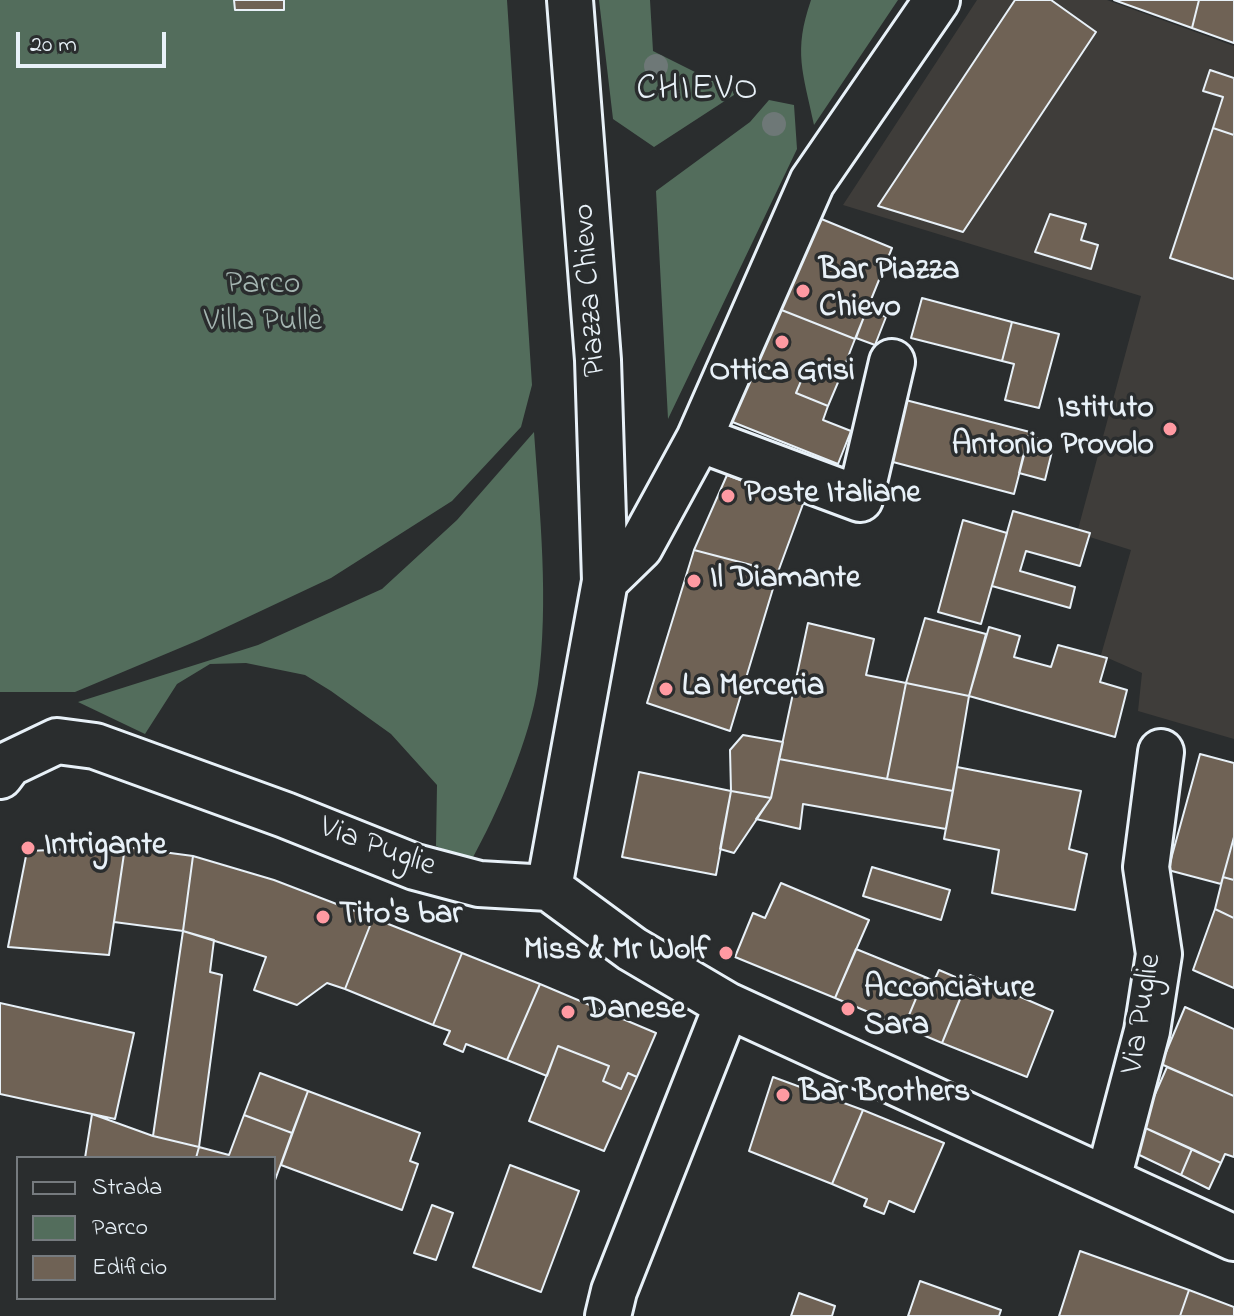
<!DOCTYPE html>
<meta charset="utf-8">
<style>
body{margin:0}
#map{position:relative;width:1234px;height:1316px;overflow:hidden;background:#2a2d2e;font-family:"Indie Flower",sans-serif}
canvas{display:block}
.legend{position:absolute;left:16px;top:1156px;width:260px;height:144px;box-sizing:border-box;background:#2a2d2e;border:2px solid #767b7f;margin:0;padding:10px 14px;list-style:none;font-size:24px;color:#e8f1f8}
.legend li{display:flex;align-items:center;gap:16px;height:40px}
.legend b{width:40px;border:2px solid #767b7f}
.scale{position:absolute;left:16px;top:32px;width:150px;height:36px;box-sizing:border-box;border:4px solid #e8f1f8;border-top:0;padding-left:10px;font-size:24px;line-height:28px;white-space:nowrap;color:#e8f1f8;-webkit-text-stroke:6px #2a2d2e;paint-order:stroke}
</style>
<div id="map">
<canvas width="1234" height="1316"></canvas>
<ul class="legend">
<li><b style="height:10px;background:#2a2d2e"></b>Strada</li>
<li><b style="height:22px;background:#536d5c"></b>Parco</li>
<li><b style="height:22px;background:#6f6255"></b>Edificio</li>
</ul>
<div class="scale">20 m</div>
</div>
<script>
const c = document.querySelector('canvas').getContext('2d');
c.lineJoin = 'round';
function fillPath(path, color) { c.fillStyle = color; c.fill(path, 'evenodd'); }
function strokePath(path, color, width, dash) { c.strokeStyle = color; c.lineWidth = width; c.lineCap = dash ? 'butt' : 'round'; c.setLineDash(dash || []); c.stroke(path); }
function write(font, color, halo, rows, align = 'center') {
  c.font = font + ' "Indie Flower",sans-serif'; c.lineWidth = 7; c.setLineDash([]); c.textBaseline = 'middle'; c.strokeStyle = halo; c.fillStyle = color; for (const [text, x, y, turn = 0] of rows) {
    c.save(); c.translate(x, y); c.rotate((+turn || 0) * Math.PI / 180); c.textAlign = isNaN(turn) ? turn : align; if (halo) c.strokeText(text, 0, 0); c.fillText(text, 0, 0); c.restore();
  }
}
const built = new Path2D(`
 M977,0h130l127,46v693l-96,-28 4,-38 -41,-18 30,-105 -54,-17 64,-237 -298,-91z`);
const green = new Path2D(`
 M0,0h507l25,385 -11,42 -69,74 -121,77 -132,62 -124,52h-75z
 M599,0h51l3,51 84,42 -83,54 -41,-28z
 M811,0h87l-84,125c-11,-53 -21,-73 -3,-125z
 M769,100l25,5 3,44 -129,270 -12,-228 94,-69z
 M534,432c6,84 15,168 4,252 -8,55 -40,128 -67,177l-35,-15 1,-61 -46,-51 -60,-43 -26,-16 -59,-12 -36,1 -33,20 -32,50 -67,-32 180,-57 124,-56 75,-69z`);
const building = new Path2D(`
 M234,0h50v10h-49z
 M1015,0h36l45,32 -133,200 -85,-26z
 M1114,0h85l-7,28z
 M1199,0h35v43l-42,-15z
 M1210,70l24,8v57l-21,-7 10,-31 -20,-6z
 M1213,128l21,7v144l-64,-21z
 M1050,214l36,10 -5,16 17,5 -7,24 -56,-17z
 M819,218l73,30 -37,91 -76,-30z
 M922,298l90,24 -10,39 -91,-23z
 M779,309l76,30 -16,41 -32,-13 -11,26 32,13 -5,14 28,11 -13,33 -108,-43z
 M867,309l19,8 -11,28 -19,-7z
 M1012,322l47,12 -20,74 -34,-8 9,-36 -12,-3z
 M807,367l32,13 -11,26 -32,-13z
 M890,396l140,36 -16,62 -140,-37z
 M1028,436l26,7 -9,37 -26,-7z
 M727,475l76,29 -25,68 -84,-22z
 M1013,511l77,22 -10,33 -54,-15 -6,20 55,16 -5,21 -78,-22z
 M963,520l44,13 -26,91 -43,-12z
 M694,550l84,22 -48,159 -83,-28z
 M925,618l61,16 -17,62 -63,-13z
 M808,623l66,16 -8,36 40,8 -19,96 -108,-20z
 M989,627l31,9 -6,21 37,10 7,-22 49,13 -7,24 27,8 -12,47 -146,-41z
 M906,683l63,13 -16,95 -66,-12z
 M743,735l40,7 -12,56 -40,-7 -1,-41z
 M1200,754l34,9v74l-13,47 -53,-14z
 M779,759l174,32 -7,38 -143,-25 -3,25 -44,-10 15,-21z
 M957,767l124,24 -12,58 18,5 -12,56 -83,-17 7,-43 -55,-11z
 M639,772l92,19 -15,84 -94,-18z
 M731,791l40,7 -37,55 -14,-4z
 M1234,837v43l-11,-3z
 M125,847l-16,108 -101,-8 19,-96z
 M125,847l68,9 -10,75 -69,-9z
 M193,856l81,24 99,38 -28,71 -18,-6 -30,22 -43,-15 12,-33 -83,-26z
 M872,867l78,23 -9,30 -78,-24z
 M1223,877l11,3v38l-19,-9z
 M781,883l88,37 -34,78 -100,-41 18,-44 12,5z
 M1215,909l19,9v70l-41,-18z
 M373,918l89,35 -29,72 -88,-36z
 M183,931l31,9 -4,32 12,3 -23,172 -46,-11z
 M856,949l69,28 -21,50 -69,-29z
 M462,953l78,31 -33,76 -41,-16 -3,8 -19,-8 6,-13 -17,-6z
 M939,970l28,12 -25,61 -38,-16 21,-50 9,4z
 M970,975l83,36 -26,66 -85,-34z
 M540,984l116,49 -19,44 -9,-4 -7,16 -18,-8 6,-15 -51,-20 -11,30 -40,-16z
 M0,1003l134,30 -19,86 -115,-25z
 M1185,1007l49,22v67l-73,-32z
 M558,1046l51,20 -6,15 18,8 7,-16 9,4 -33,74 -75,-30z
 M1167,1067l67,29v61l-9,-3 -4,9 -80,-37z
 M260,1073l48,18 -16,42 -48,-18z
 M773,1077l90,33 -31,74 -83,-33z
 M308,1091l112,42 -10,28 8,3 -16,46 -121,-45z
 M863,1110l81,33 -30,69 -25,-11 -5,13 -20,-8 3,-7 -35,-15z
 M92,1114l61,22 46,11 -3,11h-111z
 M244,1115l48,18 -18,50v-25h-78l3,-11 30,8z
 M1141,1126l51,23 -11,26 -50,-24z
 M1192,1149l29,14 -12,26 -28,-14z
 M510,1165l69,26 -38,101 -68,-25z
 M432,1205l21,8 -17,47 -22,-7z
 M1080,1251l109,39 -9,26h-121z
 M920,1281l81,29 -2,6h-91z
 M1189,1290l45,17v9h-54z
 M799,1293l36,13 -3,10h-41z`);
const minor = new Path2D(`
 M699,439l161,60 32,-137
 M605,581l35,-34 59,-108 113,-257 125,-182
 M0,776l9,-12 48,-23 38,5 190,69 130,52 64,17 70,4 83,61 95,56 507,233
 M549,888l56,-307 -7,-221 -28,-360
 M1108,1179l39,-148 12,-77 -13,-87 15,-115
 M608,1316l6,-25 113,-286`);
const trees = [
 [656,66],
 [774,124]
];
const markers = [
 [803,291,8,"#ff9aa2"],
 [782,342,8,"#ff9aa2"],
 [1170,429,8,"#ff9aa2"],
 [728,496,8,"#ff9aa2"],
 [694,581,8,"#ff9aa2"],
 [666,689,8,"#ff9aa2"],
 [28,848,8,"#ff9aa2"],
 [323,917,8,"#ff9aa2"],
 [726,953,8,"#ff9aa2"],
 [848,1009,8,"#ff9aa2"],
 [568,1012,8,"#ff9aa2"],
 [783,1095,8,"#ff9aa2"]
];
const poiNames = [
 ["Bar Piazza",819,273],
 ["Chievo",819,310],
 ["Ottica Grisi",782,374,"center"],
 ["Istituto",1154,411,"right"],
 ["Antonio Provolo",1154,448,"right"],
 ["Poste Italiane",744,496],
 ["Il Diamante",710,581],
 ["La Merceria",682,689],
 ["Intrigante",44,848],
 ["Tito's bar",339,917],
 ["Miss & Mr Wolf",710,953,"right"],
 ["Acconciature",864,991],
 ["Sara",864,1028],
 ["Danese",584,1012],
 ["Bar Brothers",799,1095]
];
const parkNames = [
 ["Parco",263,287],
 ["Villa Pullè",263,324]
];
const streetNames = [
 ["Piazza Chievo",592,290,-94],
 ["Via Puglie",377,849,20],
 ["Via Puglie",1144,1014,-81]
];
const quarterNames = [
 ["CHIEVO",698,92]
];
fillPath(built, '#3f3d3a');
fillPath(green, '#536d5c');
fillPath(building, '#6f6255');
strokePath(building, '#e8f1f8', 2);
strokePath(minor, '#e8f1f8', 50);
strokePath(minor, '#2a2d2e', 44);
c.fillStyle = '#6e7877';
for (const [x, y] of trees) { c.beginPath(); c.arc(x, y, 12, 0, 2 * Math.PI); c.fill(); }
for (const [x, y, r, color] of markers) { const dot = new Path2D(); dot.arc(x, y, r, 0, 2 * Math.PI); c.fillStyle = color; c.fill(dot); strokePath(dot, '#2a2d2e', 3); }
write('bold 32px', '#e8f1f8', '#2a2d2e', poiNames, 'left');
write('32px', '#a5b6b2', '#2a2d2e', parkNames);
write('32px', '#e8f1f8', '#2a2d2e', streetNames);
c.letterSpacing = '2px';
write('36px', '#e8f1f8', '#2a2d2e', quarterNames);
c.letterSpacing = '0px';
</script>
